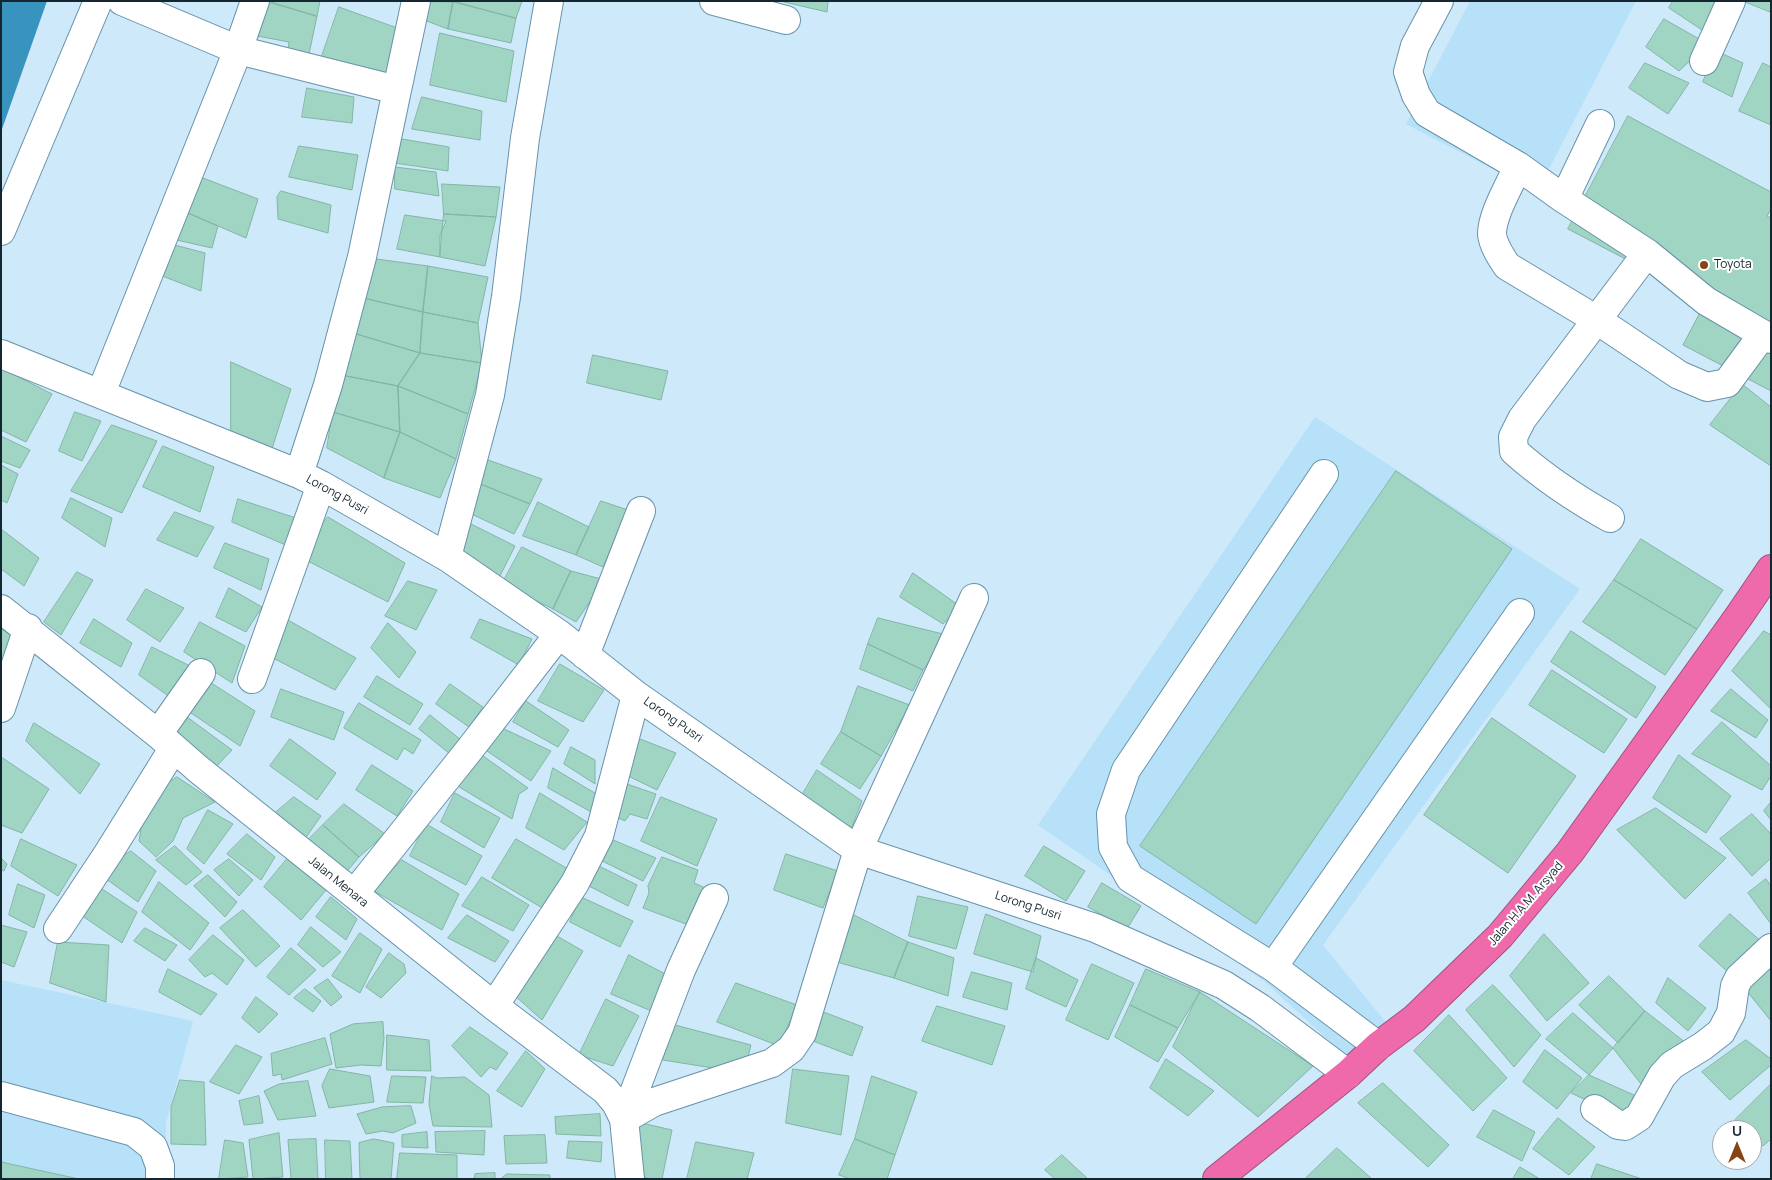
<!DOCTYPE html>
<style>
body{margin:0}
#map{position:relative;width:1772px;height:1180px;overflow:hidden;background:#cee9f9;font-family:Manrope,sans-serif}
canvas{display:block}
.frame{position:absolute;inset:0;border:2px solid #14262f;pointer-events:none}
.north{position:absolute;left:1712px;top:1120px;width:50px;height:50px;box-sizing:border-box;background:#fff;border:1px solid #a1a8ac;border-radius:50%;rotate:0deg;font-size:14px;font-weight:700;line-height:20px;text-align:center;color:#14262f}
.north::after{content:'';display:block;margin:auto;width:18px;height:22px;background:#864412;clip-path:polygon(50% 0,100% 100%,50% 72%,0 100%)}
</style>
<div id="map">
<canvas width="1772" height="1180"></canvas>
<div class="frame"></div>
<div class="north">U</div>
</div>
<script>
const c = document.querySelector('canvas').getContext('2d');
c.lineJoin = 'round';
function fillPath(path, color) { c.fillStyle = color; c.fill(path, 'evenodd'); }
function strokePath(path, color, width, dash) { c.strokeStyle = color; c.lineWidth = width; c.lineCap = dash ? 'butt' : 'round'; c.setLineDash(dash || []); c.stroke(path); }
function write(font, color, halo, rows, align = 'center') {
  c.font = font + ' Manrope,sans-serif'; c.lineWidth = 4; c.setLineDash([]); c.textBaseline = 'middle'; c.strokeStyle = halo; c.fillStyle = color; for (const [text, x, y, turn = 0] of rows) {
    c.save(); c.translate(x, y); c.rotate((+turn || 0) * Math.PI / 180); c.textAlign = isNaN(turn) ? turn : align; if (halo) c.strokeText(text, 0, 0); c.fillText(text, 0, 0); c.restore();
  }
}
const built = new Path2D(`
 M1470,1h166l-99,191 -131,-68z
 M1315,417l265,172 -257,356 65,80 -38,35 -85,-78 -227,-157z
 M1,980l192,41 -27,102 -1,56h-164z`);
const water = new Path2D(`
 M1,1h46l-46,131z`);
const building = new Path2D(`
 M268,1h52l-3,15z
 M405,1l48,1 -5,27 -45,-17z
 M453,1h69l-6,17z
 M784,1h44l-1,11 -43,-10z
 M1673,1h40l7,4 -15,27 -36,-24z
 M1743,1h28v11z
 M268,2l49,14 -9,43 -21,-3 2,-14 -32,-6z
 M453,2l63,16 -5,25 -63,-14z
 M339,7l61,22 -10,47 -69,-17z
 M1664,19l44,25 -29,27 -33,-24z
 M440,33l74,18 -8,51 -76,-17z
 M1716,51l27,12 -11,34 -29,-15z
 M1645,63l44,20 -21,31 -39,-26z
 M1763,63l8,4v58l-32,-14z
 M307,88l47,9 -2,26 -50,-6z
 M422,97l60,14 -2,29 -68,-11z
 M1628,116l143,76v17l-4,7 4,2v173l-88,-46 23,-44 -138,-72z
 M402,139l47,8 -1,24 -53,-8z
 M299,146l59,9 -6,35 -63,-13z
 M395,167l41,5 3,24 -44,-7z
 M203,178l55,21 -12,39 -58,-25z
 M442,184l58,3 -4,30 -52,-3z
 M281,191l50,14 -3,28 -50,-14 -1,-22z
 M188,213l30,13 -6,22 -40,-9z
 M444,214l52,3 -11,49 -45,-9z
 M405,215l41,6 -6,14v22l-43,-8z
 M167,243l38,10 -4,38 -44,-17z
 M362,257l66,9 -5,46 -64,-15z
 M428,266l60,11 -10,46 -55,-11z
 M359,297l64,15 -3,41 -67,-20z
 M423,312l55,11 4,40 -62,-10z
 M353,333l67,20 -22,33 -62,-12z
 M420,353l62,10 -14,51 -70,-28z
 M593,355l75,16 -7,29 -74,-17z
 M231,362l60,27 -21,66 -39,-20z
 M1,368l51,26 -26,48 -25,-12z
 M336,374l62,12 2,46 -67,-20z
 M1742,384l29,23v59l-61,-41z
 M398,386l70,28 -12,45 -56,-27z
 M75,412l26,9 -19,40 -23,-10z
 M333,412l67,20 -16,46 -57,-30z
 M112,425l45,16 -35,72 -51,-22z
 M400,432l56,27 -16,39 -56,-20z
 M1,436l29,14 -10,18 -19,-7z
 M163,446l51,21 -14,45 -57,-25z
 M474,455l68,24 -12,25 -57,-23z
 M1,465l17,9 -11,29 -6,-3z
 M1396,471l116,78 -256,375 -116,-78z
 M473,481l57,23 -16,30 -47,-22z
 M71,498l41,20 -7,29 -43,-29z
 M238,499l58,19 -8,28 -56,-24z
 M601,501l27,9 -25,57 -27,-12z
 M538,502l51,25 -13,28 -53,-19z
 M175,512l39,15 -17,30 -40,-17z
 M328,517l77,46 -17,39 -92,-47z
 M471,524l44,22 -17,34 -51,-23z
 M1,529l38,29 -15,28 -23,-17z
 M1641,539l82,51 -26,39 -83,-49z
 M225,543l44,16 -8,31 -47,-22z
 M522,547l49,24 -18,38 -51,-25z
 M571,571l34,9 -29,42 -23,-13z
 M77,572l16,8 -32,55 -17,-13z
 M913,573l48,34 -18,17 -43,-27z
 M1614,580l83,49 -32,46 -82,-53z
 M408,581l29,9 -21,40 -31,-14z
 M229,588l33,19 -16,25 -30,-15z
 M146,589l38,19 -24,34 -33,-22z
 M878,618l69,17 -24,35 -55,-26z
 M94,619l38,24 -11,24 -41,-24z
 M286,619l70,39 -21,32 -64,-33z
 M480,619l52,20 -13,26 -48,-27z
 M200,622l45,24 -13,37 -48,-31z
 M388,623l28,29 -17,26 -28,-30z
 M1,629l18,9 -18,39z
 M1571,631l85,56 -20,31 -85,-56z
 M1764,631l7,4v74l-39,-38z
 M868,644l55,26 -10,21 -53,-22z
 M152,647l42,21 -20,32 -35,-25z
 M560,664l44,26 -21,32 -45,-21z
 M1552,670l75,49 -23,34 -75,-48z
 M377,676l46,28 -13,21 -46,-28z
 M205,679l50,32 -15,35 -55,-37z
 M450,684l33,23 -14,20 -33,-23z
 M858,686l52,19 -29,51 -40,-24z
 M281,689l63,23 -10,28 -63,-23z
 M1731,689l37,31 -12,18 -45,-27z
 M526,701l43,29 -11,17 -45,-25z
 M359,703l62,37 -8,14 -9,-6 -7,12 -53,-32z
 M183,714l49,36 -19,20 -42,-31z
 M430,715l31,25 -11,14 -31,-25z
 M1492,718l84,58 -68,97 -84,-58z
 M1722,722l49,44v10l-9,14 -70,-36z
 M34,723l66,41 -20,30 -54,-53z
 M500,727l51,24 -20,30 -44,-30z
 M841,732l40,24 -21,33 -39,-25z
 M635,737l41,16 -19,37 -35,-17z
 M290,739l46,34 -19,27 -47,-34z
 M571,747l24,13v24l-31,-20z
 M479,753l49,35 -9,6 -7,25 -56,-34z
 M1679,755l52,41 -25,37 -53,-35z
 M1,757l48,32 -27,44 -21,-8z
 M372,765l41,26 -16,25 -41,-26z
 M553,768l45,27 -5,18 -45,-25z
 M817,770l45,31 -12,30 -52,-29z
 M177,777l38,25 -32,16 -10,23 -17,16 -17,-16 4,-26 6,-19z
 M621,782l35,12 -9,25 -17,-5 -5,7 -11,-5z
 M455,793l45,25 -16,30 -43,-26z
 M540,793l47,29 -23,28 -38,-22z
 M294,797l27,19 -19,27 -34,-24z
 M661,797l56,22 -20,47 -56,-25z
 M1771,802v18l-7,-9z
 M344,804l41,30 -26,23 -36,-32z
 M1656,808l70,50 -41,41 -68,-69z
 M208,810l25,14 -29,40 -17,-15z
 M1752,814l19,20v24l-19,18 -32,-37z
 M426,824l56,32 -16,29 -56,-29z
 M323,825l36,32 -21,25 -40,-32z
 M247,834l28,23 -14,23 -34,-26z
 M606,837l50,21 -13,23 -45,-22z
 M21,839l56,26 -19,31 -47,-30z
 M516,839l52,30 -24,40 -52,-31z
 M175,846l27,26 -16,13 -30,-25z
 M1044,846l41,25 -19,30 -41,-25z
 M131,851l25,20 -18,31 -40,-29z
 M786,854l52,17 -15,37 -49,-18z
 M662,857l36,13 -4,13 16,7 -16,37 -51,-19 6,-15 -1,-7z
 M1,858l6,6 -3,7 -3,-1z
 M229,859l24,21 -14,16 -25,-26z
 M287,859l39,31 -25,30 -37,-33z
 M402,860l57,34 -17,36 -68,-39z
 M595,864l42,21 -9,21 -43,-22z
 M208,875l29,27 -12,15 -31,-31z
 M482,877l47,28 -16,26 -51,-25z
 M1766,879l5,7v38l-23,-31z
 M159,882l50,41 -19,27 -48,-38z
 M93,883l44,29 -15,31 -47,-32z
 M1102,883l39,23 -14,23 -39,-22z
 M18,884l27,11 -11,33 -25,-13z
 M918,896l50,11 -12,42 -47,-13z
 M331,897l26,22 -11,21 -30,-23z
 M581,897l52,24 -13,26 -50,-25z
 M243,910l37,36 -24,21 -36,-39z
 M848,912l60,30 -14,36 -61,-17z
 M986,914l55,22 -8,36 -59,-18z
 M1730,914l33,29 -35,29 -29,-26z
 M467,915l42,26 -14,21 -47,-24z
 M1,925l26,7 -13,35 -13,-5z
 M311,927l30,25 -18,15 -25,-22z
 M145,928l32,17 -12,16 -31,-20z
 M550,932l33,19 -41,69 -29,-26z
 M360,933l22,16 -22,44 -28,-17z
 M1544,934l45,49 -42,38 -37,-45z
 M213,935l31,25 -17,25 -15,-12 -7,4 -16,-17z
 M58,942l51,3 -3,57 -56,-19z
 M908,942l46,16 -6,38 -54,-18z
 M291,948l25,22 -27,25 -22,-18z
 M389,953l15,11 2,9 -25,25 -15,-11z
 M629,955l44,23 -17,35 -45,-19z
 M1036,958l42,22 -12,27 -40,-18z
 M1771,963v58l-29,-36z
 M1092,964l42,19 -26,57 -42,-20z
 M168,969l49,25 -16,21 -42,-23z
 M1146,969l54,23 -22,36 -48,-23z
 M972,972l40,11 -5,27 -44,-13z
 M1609,976l36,35 -27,32 -39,-38z
 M1668,978l38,30 -18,23 -32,-28z
 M328,979l14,18 -11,9 -17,-18z
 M736,983l61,22 -18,41 -62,-24z
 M1493,985l48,50 -27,32 -48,-57z
 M305,989l16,12 -8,11 -19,-14z
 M1200,992l113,74 -55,51 -85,-70z
 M256,997l22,17 -19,19 -17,-15z
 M606,999l33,17 -26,50 -34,-11z
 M1130,1005l48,23 -20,34 -43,-25z
 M937,1006l68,20 -13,39 -70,-24z
 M821,1011l42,16 -11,29 -39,-15z
 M1645,1011l41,32 -45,41 -28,-36z
 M1573,1013l40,35 -24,27 -43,-36z
 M1449,1015l58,63 -34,33 -59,-60z
 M383,1022l1,17 -3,27 -20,-1 -25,3 -6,-34 23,-10z
 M675,1025l76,20 -7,28 -81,-13z
 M470,1027l38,26 -12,17 -6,-3 -9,10 -29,-31z
 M387,1035l42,5 2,31 -44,-1z
 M325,1038l7,26 -50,16 -1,-6 -8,2 -2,-22z
 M1746,1040l25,19v6l-41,35 -28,-28z
 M236,1045l26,12 -23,37 -29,-12z
 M1545,1050l37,28 -25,31 -34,-27z
 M526,1051l19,18 -23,38 -25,-16z
 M1166,1059l48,32 -26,25 -38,-28z
 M330,1069l40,7 4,26 -45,6 -7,-22z
 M793,1069l56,7 -8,59 -55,-12z
 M1589,1075l45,20 -10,23 -53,-25z
 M392,1076l34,1 -3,26 -36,-1z
 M432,1076l5,2 28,-1 24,18 3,32 -59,-1 -4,-22z
 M872,1076l45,16 -22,63 -40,-16z
 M180,1080l24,2 2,63 -35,-1v-37z
 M308,1081l8,35 -38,4 -14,-29 15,-7z
 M1383,1083l66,62 -21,22 -70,-64z
 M1771,1084v55l-8,7 -11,-10v-6h-7l-10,-10z
 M259,1096l4,27 -19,2 -5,-24z
 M411,1106l5,17 -23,10 -10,-2 -17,3 -9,-20 25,-7z
 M1494,1110l41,22 -13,29 -45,-24z
 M600,1114l1,22 -45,-2 -1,-17z
 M1558,1118l37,29 -26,28 -36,-26z
 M637,1122l35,8 -10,49h-13l-14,-6z
 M485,1131l-1,24 -48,-3 -1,-20z
 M427,1132l1,16 -26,-1v-12z
 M279,1133l4,44 -30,2 -4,-39z
 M545,1135l2,28 -41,1 -2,-28z
 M316,1139l2,40h-27l-3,-39z
 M374,1139l20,4 -3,36h-31l-1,-36z
 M855,1139l40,16 -8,24h-37l-11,-4z
 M225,1140l18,3 5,34 -29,2z
 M325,1140l25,1 2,38h-26z
 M569,1141l33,1 -1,20 -34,-4z
 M696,1142l58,11 -7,26h-60z
 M1337,1148l35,31h-67z
 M400,1153l57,2v24h-60z
 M1062,1155l26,24h-33l-10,-9z
 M1,1162l78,17h-78z
 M1597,1164l45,15h-51z
 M1520,1167l20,12h-27z
 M495,1173v6h-21l1,-5z
 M507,1174l43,1v4h-49z`);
const minor = new Path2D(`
 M122,1l116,49 159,40 19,-89
 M714,1l72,19
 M1439,1l-24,45 -7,26 8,23 11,18 91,53c-8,19 -26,48 -26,68 1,11 9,23 15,32l90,54 82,55 28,12 20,-4 36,-49
 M1704,61l27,-60
 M1518,166l46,33 36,-75
 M1564,199l83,54 59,48 65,38
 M1,231l97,-230
 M1,354l298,120 22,11 126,72 112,77 77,61 222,155 237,78 129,57 36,23 88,66
 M101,393l137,-343 17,-49
 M299,474l29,-89 34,-128 35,-167
 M1324,474l-198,296 -15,44 2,33 17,31 143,89 105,79
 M1610,518c-34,-19 -67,-41 -96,-67l-1,-14 9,-18 125,-166
 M447,557l43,-162 16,-98 19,-159 24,-137
 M1,609l157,125 40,35 296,237 111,84 11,13 8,16 6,60
 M585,655l56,-144
 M252,679l69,-194
 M1,708l27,-80
 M158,734l43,-61
 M354,894l116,-145 89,-115
 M58,929l51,-77 64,-103
 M1273,967l247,-354
 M494,1006l81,-123 24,-47 37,-141
 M1,1096l133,36 19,15 7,19v13
 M1595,1109l23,16 7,1 14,-9 23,-41 10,-11 31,-19 18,-14 10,-19 4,-27 4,-8 32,-30
 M624,1119l30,-17 118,-39 19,-14 11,-16 56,-183 116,-252
 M624,1119l57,-149 33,-72`);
const highway = new Path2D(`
 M1217,1179l131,-105 30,-28 36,-27 86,-83 70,-84 169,-236 32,-47`);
const markers = [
 [1704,265,5,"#864412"]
];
const poiNames = [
 ["Toyota",1714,265]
];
const streetNames = [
 ["Lorong Pusri",337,495,29],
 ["Lorong Pusri",673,720,35],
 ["Jalan Menara",338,882,39],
 ["Jalan H.A.M. Arsyad",1526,904,-49],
 ["Lorong Pusri",1028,906,18]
];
fillPath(built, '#b6e1f9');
fillPath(water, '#3894be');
fillPath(building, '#a0d4c3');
strokePath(building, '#82b5a5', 1);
strokePath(minor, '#6793aa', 30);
strokePath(highway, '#a2527f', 30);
strokePath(minor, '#fff', 28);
strokePath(highway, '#ee6aaa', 28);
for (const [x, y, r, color] of markers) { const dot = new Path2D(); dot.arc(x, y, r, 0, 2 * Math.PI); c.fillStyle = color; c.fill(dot); strokePath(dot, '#fff', 2); }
write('12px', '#14262f', '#fff', poiNames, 'left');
write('12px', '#14262f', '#fff', streetNames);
</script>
